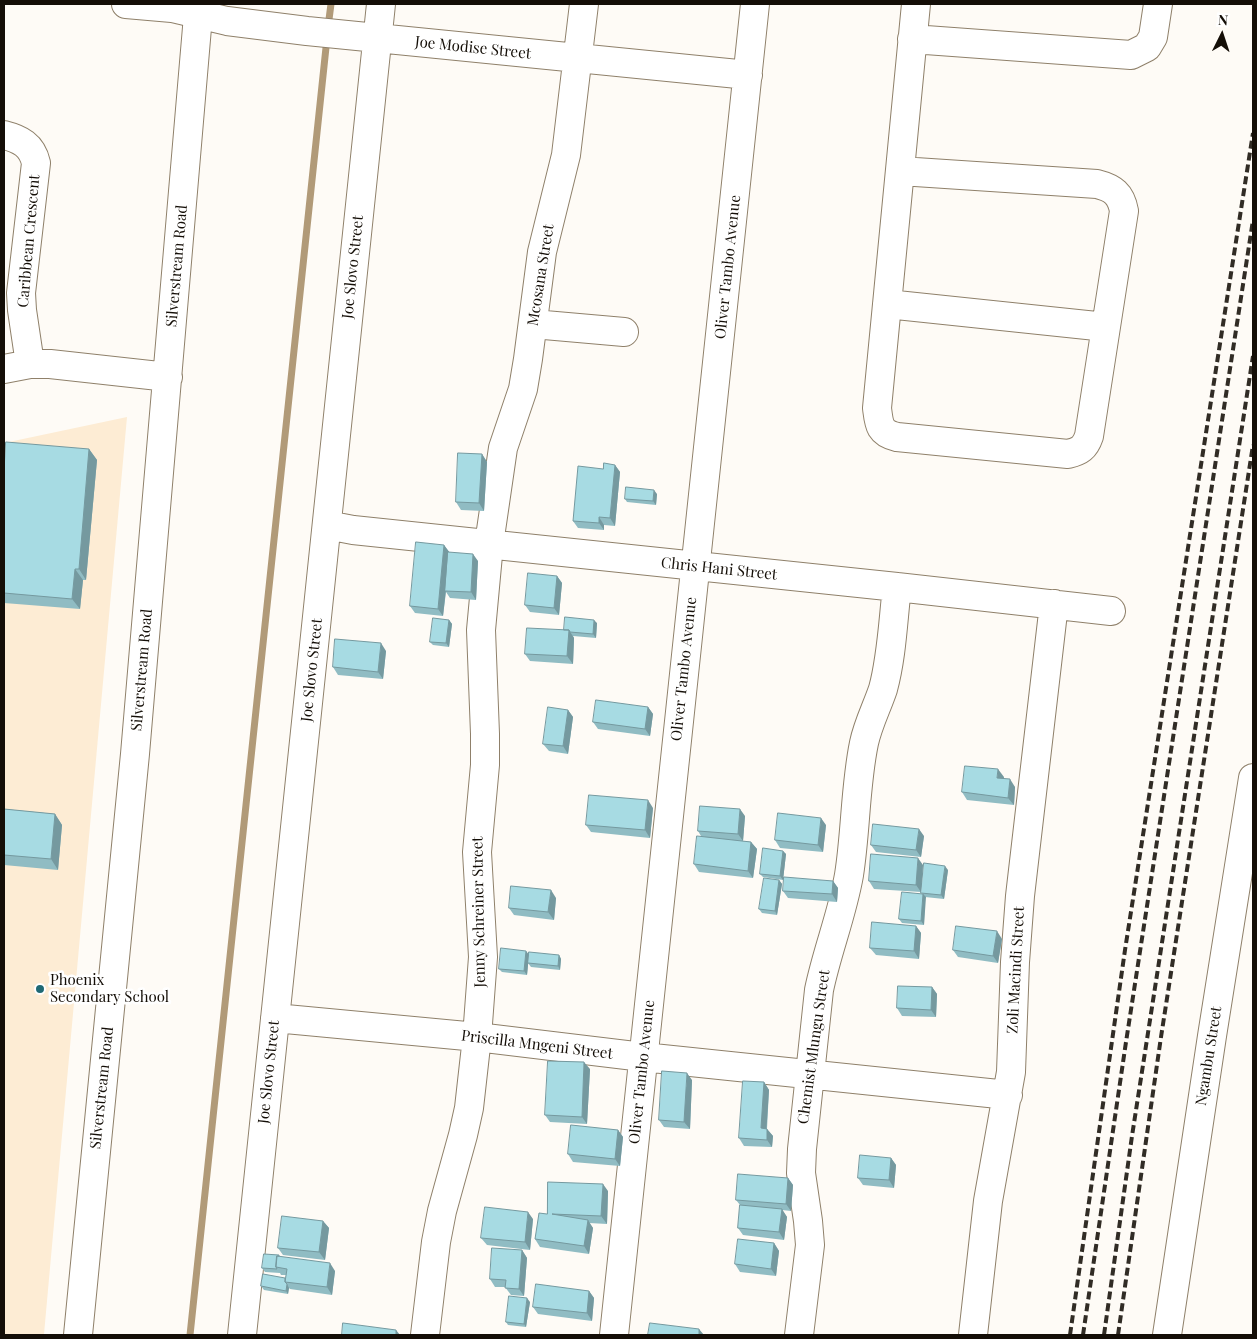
<!DOCTYPE html>
<style>
body{margin:0}
#map{position:relative;width:1257px;height:1339px;overflow:hidden;background:#fefbf6;font-family:"Playfair Display",serif}
canvas{display:block}
.frame{position:absolute;inset:0;border:5px solid #140e07;pointer-events:none}
.north{position:absolute;left:1197px;top:10px;width:50px;height:50px;-webkit-text-stroke:4px #fff;paint-order:stroke;rotate:4deg;font-size:14px;font-weight:700;line-height:20px;text-align:center;color:#140e07}
.north::after{content:'';display:block;margin:auto;width:18px;height:22px;background:#140e07;clip-path:polygon(50% 0,100% 100%,50% 72%,0 100%)}
</style>
<div id="map">
<canvas width="1257" height="1339"></canvas>
<div class="frame"></div>
<div class="north">N</div>
</div>
<script>
const c = document.querySelector('canvas').getContext('2d');
c.lineJoin = 'round';
function fillPath(path, color) { c.fillStyle = color; c.fill(path, 'evenodd'); }
function strokePath(path, color, width, dash) { c.strokeStyle = color; c.lineWidth = width; c.lineCap = dash ? 'butt' : 'round'; c.setLineDash(dash || []); c.stroke(path); }
function write(font, color, halo, rows, align = 'center') {
  c.font = font + ' "Playfair Display",serif'; c.lineWidth = 5; c.setLineDash([]); c.textBaseline = 'middle'; c.strokeStyle = halo; c.fillStyle = color; for (const [text, x, y, turn = 0] of rows) {
    c.save(); c.translate(x, y); c.rotate((+turn || 0) * Math.PI / 180); c.textAlign = isNaN(turn) ? turn : align; if (halo) c.strokeText(text, 0, 0); c.fillText(text, 0, 0); c.restore();
  }
}
const built = new Path2D(`
 M127,417l-83,917 -7,1h-33v-892z`);
const stream = new Path2D(`
 M328,27l3,-23
 M190,1335l137,-1297`);
const minor = new Path2D(`
 M126,4l46,4 55,13 80,10 441,44
 M912,39l219,16 16,-8 6,-10 5,-33
 M4,135c16,4 28,10 32,28l-15,130 1,17 8,54
 M900,171l197,13c16,4 24,10 27,27l-35,225c-4,12 -9,15 -21,18l-171,-17c-18,-4 -18,-13 -20,-29l39,-404
 M887,304l219,23
 M533,324l91,8
 M4,369l26,-5h20l118,13
 M327,525l26,5 544,57 214,24
 M275,1018l202,19 166,20 365,38
 M78,1335l57,-581 64,-750
 M242,1335l139,-1331
 M425,1335l11,-93 6,-31 21,-76 6,-27 8,-71 6,-80 -6,-105 8,-87v-31l-4,-104 8,-86 14,-96 20,-59 5,-30 14,-107 24,-97 18,-151
 M614,1335l141,-1331
 M799,1335l11,-90 -2,-24 -7,-48 1,-24 17,-159c8,-39 23,-75 30,-115 7,-44 6,-89 15,-132 4,-19 13,-36 19,-54 9,-33 10,-69 14,-102
 M973,1335l15,-134 23,-129 4,-110 5,-66 34,-292
 M1167,1335l45,-299 41,-258`);
const rail = new Path2D(`
 M1070,1335l55,-385 128,-817
 M1083,1335l43,-293 127,-822
 M1104,1335l28,-199 121,-780
 M1118,1335l43,-298 92,-592`);
const wall = new Path2D(`
 M89,449l8,11 -11,120h-3l-3,29 -76,-6v-132z
 M482,454l5,8 -3,49 -23,-1 -5,-8z
 M615,465l5,7 -5,54 -11,-1v5l-26,-2 -5,-7 30,-52z
 M657,494l-1,11 -29,-3 -2,-3z
 M444,545l5,7 29,9 -2,39 -26,-2 -4,-6 -3,24 -28,-3 -5,-7z
 M557,576l5,7 -3,32 -29,-3 -5,-7z
 M449,620l3,4 -3,23 -16,-2 -3,-3z
 M597,623l-1,15 -23,-2 1,2 -1,26 -43,-3 -5,-7 39,-24z
 M386,651l-3,28 -45,-4 -5,-8z
 M648,707l5,7 -3,22 -52,-7 -5,-7z
 M568,710l5,7 -5,37 -19,-3 -6,-7z
 M1004,777l-1,1 12,9 -1,18 -47,-5 -5,-8z
 M653,808l-3,30 -59,-6 -5,-7z
 M4,809l51,5 7,11 -4,45 -54,-5z
 M745,816l-2,25 8,1 6,7 -4,29 -54,-6 -5,-8 7,-28 -3,-5z
 M826,825l-3,27 -43,-4 -5,-8z
 M924,836l-3,21 -45,-5 -5,-7z
 M783,851l3,3 -3,26 -20,-3 -3,-3z
 M923,865l-2,27 -47,-3 -5,-8z
 M948,870l-4,29 -19,-2 -1,28 -22,-2 -3,-4 23,-25z
 M779,880l3,4 -5,31 -15,-2 -3,-4z
 M833,881l5,7 -1,14 -49,-4 -5,-7z
 M556,898l-2,22 -40,-5 -5,-7z
 M916,926l5,7 -2,26 -43,-4 -6,-7z
 M1002,939l-4,24 -40,-6 -5,-7z
 M526,951l3,4 -2,20 -25,-3 -3,-3z
 M559,955l2,4 -1,11 -29,-3 -3,-4z
 M932,987l5,7 -1,23 -34,-1 -5,-8z
 M590,1069l-3,55 -37,-2 -5,-7z
 M692,1080l-2,49 -26,-2 -5,-7z
 M764,1082l5,8 -2,39 6,7 -1,11 -28,-1 -5,-8z
 M618,1130l5,7 -3,29 -47,-4 -5,-8z
 M891,1158l5,7 -2,23 -31,-3 -5,-7z
 M788,1178l5,7 -2,26 -9,-1 5,7 -3,23 -41,-5 -5,-7 2,-23 -4,-5z
 M608,1191l-1,33 -18,-1 4,5 -4,26 -49,-7 -5,-8 12,-25z
 M533,1219l-3,31 -43,-5 -6,-7z
 M323,1221l6,7 -4,32 -42,-5 -5,-7z
 M774,1243l5,8 -3,25 -36,-4 -5,-8z
 M522,1250l5,8 -3,38 -13,-1 -6,-8h-10l-5,-8z
 M279,1256l56,15 -3,24 -42,-6 -1,-1 -1,6 -24,-4 -3,-4 24,-8 1,-3h-5l-1,-2 -15,-1 -3,-4z
 M589,1291l5,7 -2,23 -54,-7 -5,-7z
 M530,1302l-4,25 -18,-2 -2,-3z`);
const shadedWall = new Path2D(`
 M89,449l8,11 -11,120 -7,-11z
 M482,454l5,8 -3,49 -5,-8z
 M615,465l5,7 -5,54 -5,-8z
 M654,490l3,4 -1,11 -3,-4z
 M599,517l5,8v5l-5,-7z
 M444,545l6,8 -7,63 -5,-7z
 M473,554l5,7 -2,39 -5,-8z
 M75,569l8,11 -3,29 -8,-10z
 M557,576l5,7 -3,32 -5,-7z
 M449,620l3,4 -3,23 -3,-4z
 M594,620l3,3 -1,15 -3,-4z
 M569,630l5,8 -1,26 -6,-8z
 M381,643l5,8 -3,28 -5,-7z
 M648,707l5,7 -3,22 -5,-7z
 M568,710l5,7 -5,37 -5,-8z
 M998,769l6,8 -1,8 -6,-7z
 M1010,779l5,8 -1,18 -6,-7z
 M648,800l5,8 -3,30 -5,-8z
 M740,809l5,7 -2,25 -5,-7z
 M55,814l7,11 -4,45 -7,-11z
 M821,818l5,7 -3,27 -5,-7z
 M919,829l5,7 -3,21 -5,-7z
 M751,842l6,7 -4,29 -5,-7z
 M783,851l3,3 -3,26 -3,-4z
 M918,858l5,7 -2,27 -5,-7z
 M945,866l3,4 -4,29 -3,-4z
 M779,880l3,4 -5,31 -2,-4z
 M833,881l5,7 -1,14 -5,-8z
 M551,890l5,8 -2,22 -6,-8z
 M923,894l3,3 -2,28 -3,-4z
 M916,926l5,7 -2,26 -5,-8z
 M997,931l5,8 -4,24 -5,-7z
 M526,951l3,4 -2,20 -3,-4z
 M559,955l2,4 -1,11 -2,-4z
 M932,987l5,7 -1,23 -5,-7z
 M584,1062l6,7 -3,55 -5,-7z
 M687,1073l5,7 -2,49 -6,-7z
 M764,1082l5,8 -3,46 -5,-8z
 M767,1129l6,7 -1,11 -5,-7z
 M618,1130l5,7 -3,29 -5,-7z
 M891,1158l5,7 -2,23 -5,-8z
 M788,1178l5,7 -2,26 -5,-7z
 M603,1184l5,7 -1,33 -6,-8z
 M782,1209l5,8 -3,23 -5,-8z
 M528,1212l5,7 -3,31 -5,-8z
 M588,1220l5,8 -4,26 -5,-8z
 M323,1221l6,7 -4,32 -6,-8z
 M774,1243l5,8 -3,25 -5,-7z
 M522,1250l5,8 -3,38 -5,-7z
 M330,1263l5,8 -3,24 -5,-8z
 M287,1284l2,4 -1,6 -2,-3z
 M589,1291l5,7 -2,23 -5,-8z
 M527,1298l3,4 -4,25 -2,-3z
 M699,1329l5,6h-5z
 M396,1330l4,5h-4z`);
const building = new Path2D(`
 M6,442l83,7 -10,120h-4l-3,30 -68,-6v-122z
 M458,453l24,1 -3,49 -23,-1z
 M604,463l11,2 -5,53 -11,-1v6l-26,-2 5,-55 25,3z
 M626,487l28,3 -1,11 -28,-2z
 M416,542l28,3 -6,64 -28,-3z
 M448,552l25,2 -2,38 -26,-1z
 M528,573l29,3 -3,32 -29,-3z
 M565,617l29,3 -1,14 -23,-2 -1,-2h-5z
 M433,618l16,2 -3,23 -16,-1z
 M527,628l42,2 -2,26 -42,-2z
 M335,639l46,4 -3,29 -45,-5z
 M596,700l52,7 -3,22 -52,-7z
 M548,707l20,3 -5,36 -20,-2z
 M965,766l33,3 -1,9 13,1 -2,19 -46,-6z
 M589,795l59,5 -3,30 -59,-5z
 M700,806l40,3 -2,25 -40,-3z
 M4,809l51,5 -4,45 -47,-4z
 M778,813l43,5 -3,27 -43,-5z
 M873,824l46,5 -3,21 -45,-5z
 M697,836l54,6 -3,29 -54,-7z
 M763,848l20,3 -3,25 -20,-2z
 M871,854l47,4 -2,27 -47,-4z
 M924,863l21,3 -4,29 -20,-2z
 M784,877l49,4 -1,13 -49,-3z
 M764,878l15,2 -4,31 -16,-2z
 M511,886l40,4 -3,22 -39,-4z
 M902,892l21,2 -2,27 -22,-2z
 M872,922l44,4 -2,25 -44,-3z
 M956,926l41,5 -4,25 -40,-6z
 M501,948l25,3 -2,20 -25,-2z
 M529,952l30,3 -1,11 -30,-3z
 M898,986l34,1 -1,23 -34,-2z
 M548,1061l36,1 -2,55 -37,-2z
 M662,1071l25,2 -3,49 -25,-2z
 M743,1081l21,1 -3,46 6,1v11l-28,-2z
 M571,1125l47,5 -3,29 -47,-5z
 M860,1155l31,3 -2,22 -31,-2z
 M738,1174l50,4 -2,26 -50,-4z
 M548,1182l55,2 -2,32 -49,-2 36,6 -4,26 -49,-7 4,-26 8,1z
 M740,1205l42,4 -3,23 -41,-4z
 M485,1207l43,5 -3,30 -44,-4z
 M282,1216l41,5 -4,31 -41,-4z
 M738,1239l36,4 -3,26 -36,-5z
 M492,1248l30,2 -3,39 -14,-1 1,-8 -16,-1z
 M264,1254l15,1v1h-2l-1,11 1,2 -15,-1z
 M277,1256l53,7 -3,24 -42,-5 2,-13 -11,-2z
 M263,1274l22,4v4l2,2 -1,7 -25,-5z
 M536,1284l53,7 -2,22 -54,-6z
 M509,1296l18,2 -3,26 -18,-2z
 M343,1323l53,7v5h-54z
 M650,1323l49,6v6h-51z`);
const markers = [
 [40,989,5,"#1f6974"]
];
const streetNames = [
 ["Joe Modise Street",473,48,6],
 ["Caribbean Crescent",29,241,-85],
 ["Silverstream Road",177,266,-85],
 ["Joe Slovo Street",353,267,-84],
 ["Oliver Tambo Avenue",728,267,-84],
 ["Mcosana Street",541,275,-81],
 ["Chris Hani Street",719,569,6],
 ["Oliver Tambo Avenue",684,669,-84],
 ["Silverstream Road",142,670,-85],
 ["Joe Slovo Street",312,670,-84],
 ["Jenny Schreiner Street",479,912,-91],
 ["Zoli Macindi Street",1016,970,-87],
 ["Priscilla Mngeni Street",537,1045,7],
 ["Chemist Mlungu Street",814,1047,-82],
 ["Ngambu Street",1209,1056,-81],
 ["Joe Slovo Street",269,1072,-84],
 ["Oliver Tambo Avenue",642,1072,-84],
 ["Silverstream Road",102,1088,-84]
];
const poiNames = [
 ["Phoenix",50,980],
 ["Secondary School",50,997]
];
fillPath(built, '#fdecd4');
strokePath(stream, '#b19a78', 7);
strokePath(minor, '#8f806a', 30);
strokePath(minor, '#fff', 28);
strokePath(rail, '#312c25', 4, [8, 4]);
fillPath(wall, '#90bcc3');
fillPath(shadedWall, '#75999f');
fillPath(building, '#a7dbe3');
strokePath(building, '#75999f', 1);
for (const [x, y, r, color] of markers) { const dot = new Path2D(); dot.arc(x, y, r, 0, 2 * Math.PI); c.fillStyle = color; c.fill(dot); strokePath(dot, '#fff', 2); }
write('15px', '#140e07', '#fff', streetNames);
write('15px', '#140e07', '#fff', poiNames, 'left');
</script>
